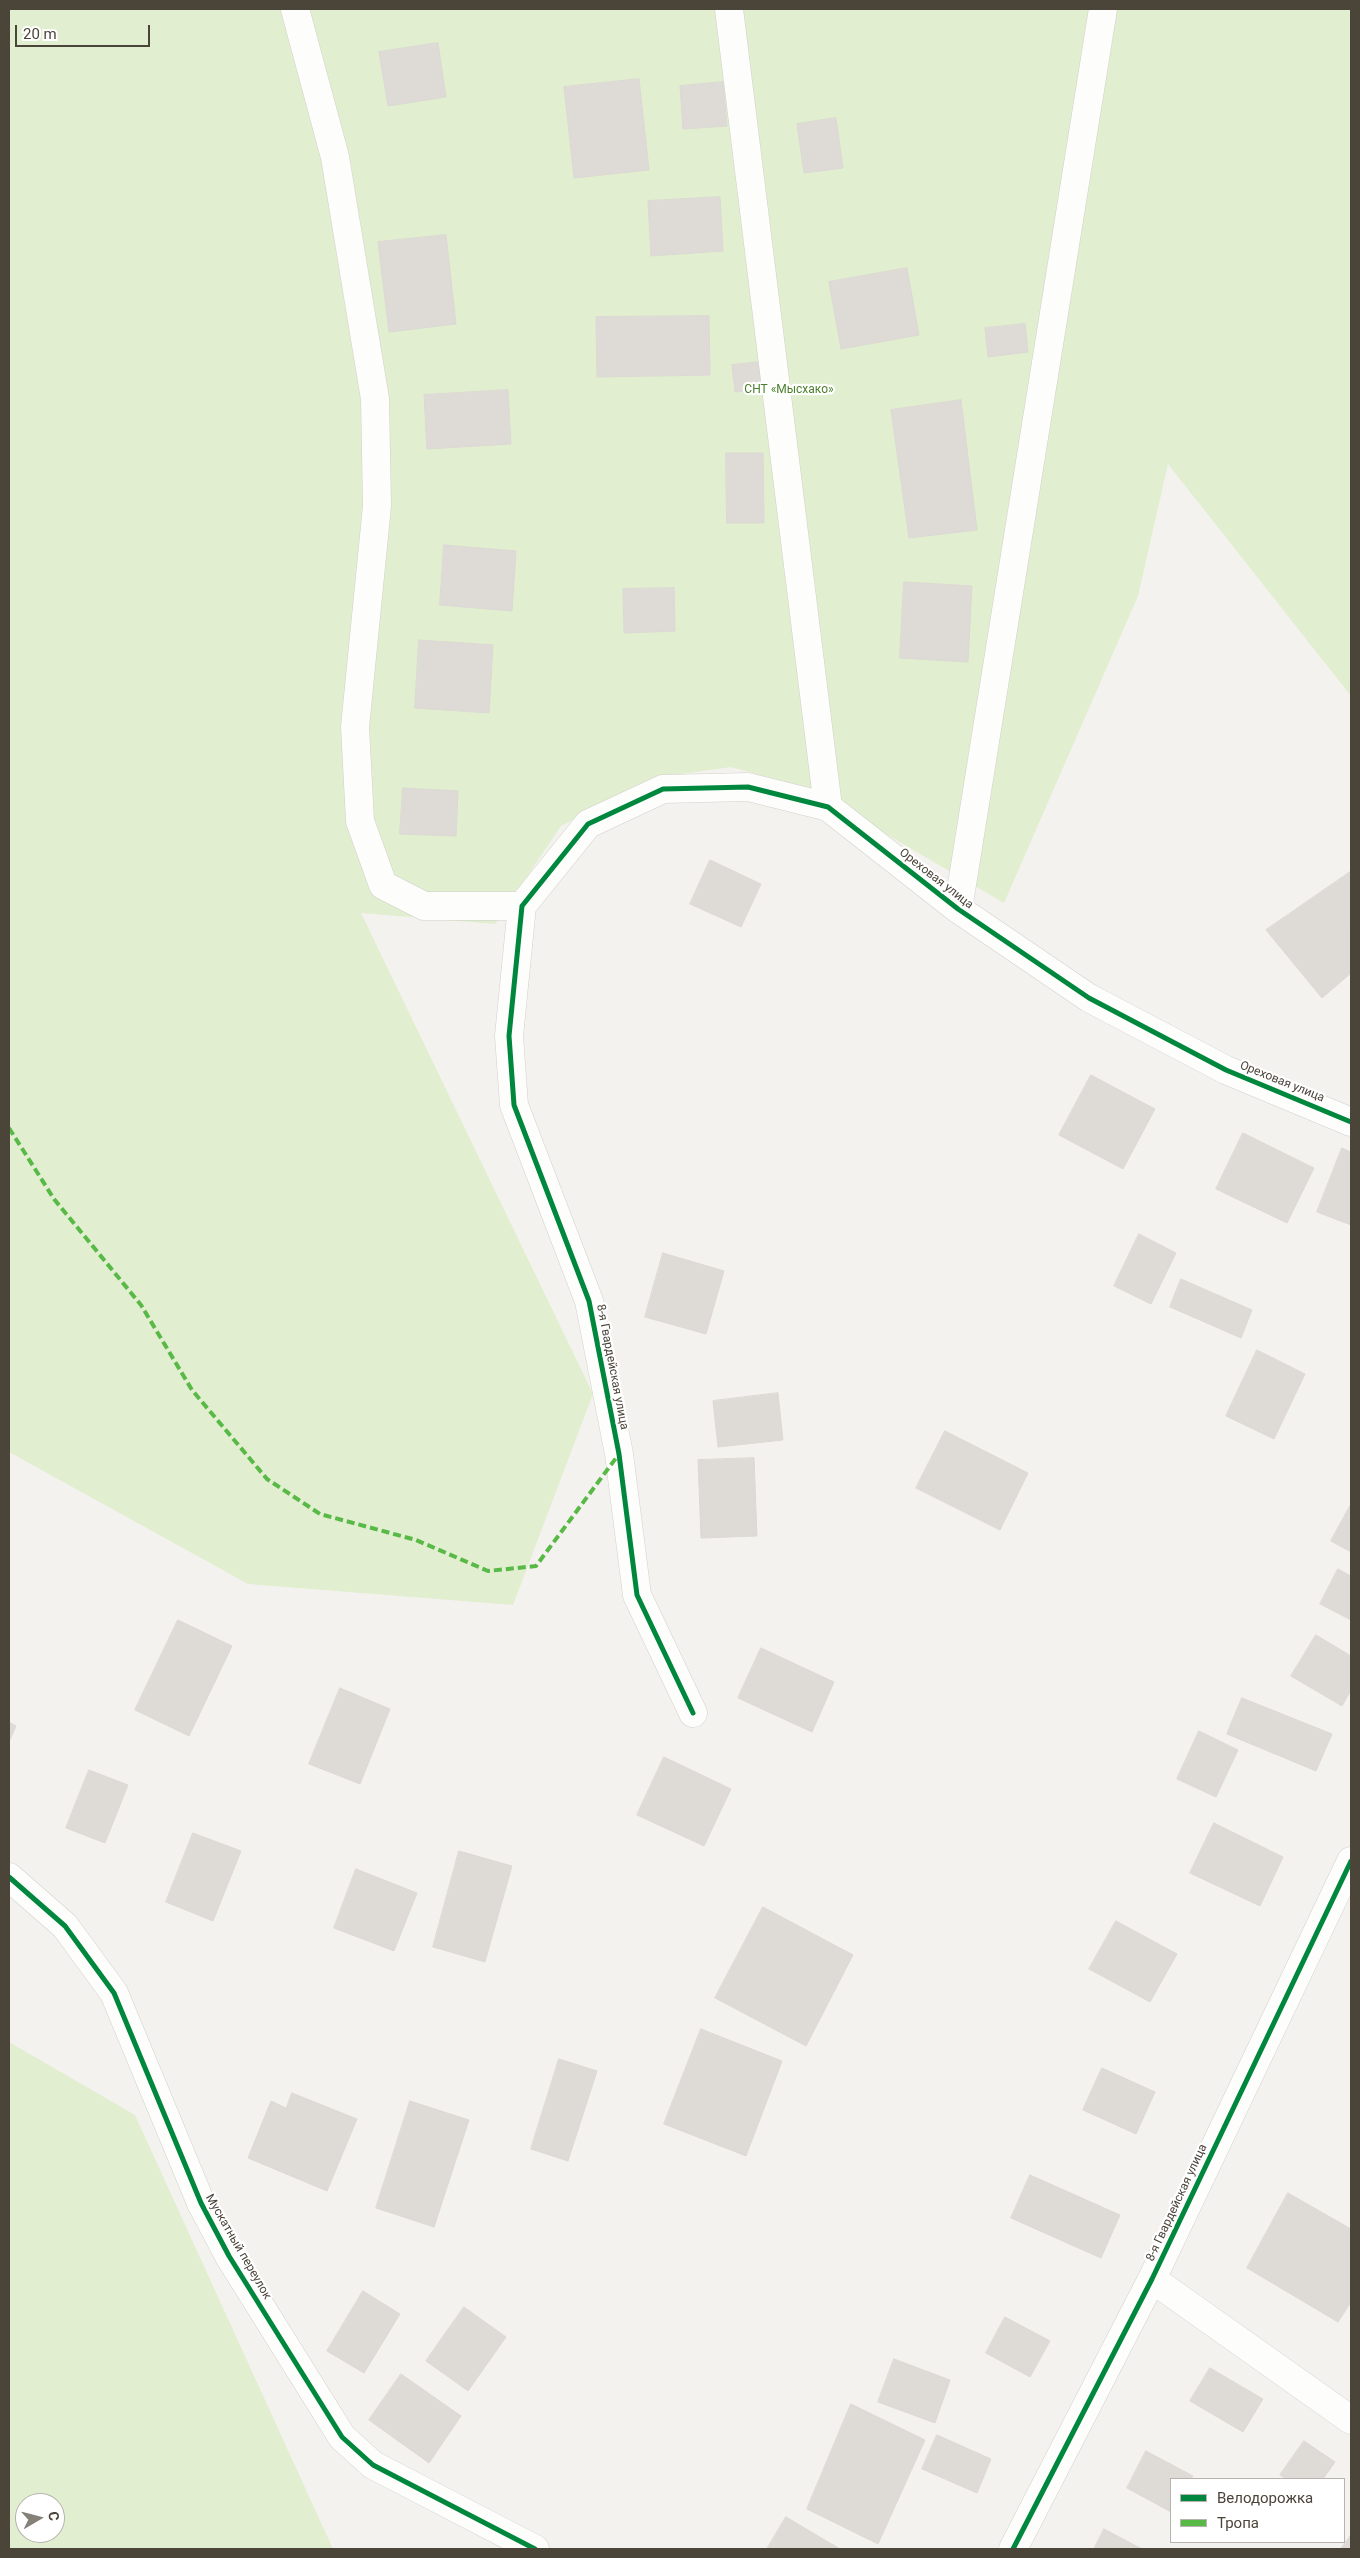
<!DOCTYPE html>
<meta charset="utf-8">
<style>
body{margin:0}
#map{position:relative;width:1360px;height:2558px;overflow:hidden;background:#f4f2ee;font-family:Roboto,sans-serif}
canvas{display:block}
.frame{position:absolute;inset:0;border:10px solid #4b4439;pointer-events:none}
.legend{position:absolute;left:1170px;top:2478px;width:175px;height:65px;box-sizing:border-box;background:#fff;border:1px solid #b7b4b0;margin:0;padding:6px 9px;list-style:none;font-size:15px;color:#4b4439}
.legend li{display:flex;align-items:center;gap:10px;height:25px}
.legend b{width:25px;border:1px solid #b7b4b0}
.north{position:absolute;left:15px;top:2493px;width:50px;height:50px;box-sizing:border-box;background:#fff;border:1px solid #b7b4b0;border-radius:50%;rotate:82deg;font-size:14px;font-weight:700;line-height:20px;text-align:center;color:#4b4439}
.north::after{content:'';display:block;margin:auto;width:18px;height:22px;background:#868178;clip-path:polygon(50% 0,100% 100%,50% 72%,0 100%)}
.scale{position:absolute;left:15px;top:25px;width:135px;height:22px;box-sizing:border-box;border:2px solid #4b4439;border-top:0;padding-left:6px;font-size:15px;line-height:18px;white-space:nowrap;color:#4b4439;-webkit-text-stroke:4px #fff;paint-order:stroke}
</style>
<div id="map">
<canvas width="1360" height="2558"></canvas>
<div class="frame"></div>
<ul class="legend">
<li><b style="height:6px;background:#00873e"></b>Велодорожка</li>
<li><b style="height:6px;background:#58b947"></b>Тропа</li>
</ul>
<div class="north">С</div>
<div class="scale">20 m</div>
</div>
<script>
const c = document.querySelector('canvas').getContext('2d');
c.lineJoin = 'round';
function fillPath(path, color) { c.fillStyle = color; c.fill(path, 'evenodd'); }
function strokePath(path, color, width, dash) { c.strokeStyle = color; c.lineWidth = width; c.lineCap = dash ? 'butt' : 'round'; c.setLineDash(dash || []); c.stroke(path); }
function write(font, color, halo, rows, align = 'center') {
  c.font = font + ' Roboto,sans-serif'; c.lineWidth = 4.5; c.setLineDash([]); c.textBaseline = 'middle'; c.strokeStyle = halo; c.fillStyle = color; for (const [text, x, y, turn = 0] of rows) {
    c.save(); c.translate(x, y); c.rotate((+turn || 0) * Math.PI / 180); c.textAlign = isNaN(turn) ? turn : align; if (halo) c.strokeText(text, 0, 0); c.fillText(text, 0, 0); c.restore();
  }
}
const green = new Path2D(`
 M9,9h1342v687l-183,-232 -30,132 -134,307 -197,-115 -76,-21 -77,11 -93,48 -66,98 -134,-11 232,481 -80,211 -265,-21 -239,-132z
 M9,2042l126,73 198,434h-324zM25,2503h30v30h-30z`);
const building = new Path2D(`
 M438,43l8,54 -58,9 -9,-54z
 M639,79l10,91 -75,8 -10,-91z
 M723,82l4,44 -44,3 -3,-43z
 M836,118l7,50 -39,5 -7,-49z
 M720,197l3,54 -72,5 -3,-55z
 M446,235l10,89 -67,8 -11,-90z
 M907,268l12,67 -78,14 -12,-67z
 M709,316l1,59 -113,2 -1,-60z
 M1025,324l3,28 -40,5 -3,-29z
 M769,361l3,27 -37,4 -3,-27z
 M508,390l3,54 -84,5 -3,-54z
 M961,400l16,130 -68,8 -18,-128z
 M726,453h37l1,70h-37z
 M444,545l72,6 -4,60 -72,-6z
 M904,582l68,4 -4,76 -68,-4z
 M674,588l1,43 -51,2 -1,-44z
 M419,640l74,5 -4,68 -74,-5z
 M403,788l55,3 -2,45 -56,-2z
 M710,860l51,24 -20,43 -51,-23z
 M1350,872l1,101 -29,25 -56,-68z
 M1091,1075l64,34 -32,60 -64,-34z
 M1243,1133l71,35 -27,55 -71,-34z
 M1342,1148l9,4v73l-34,-13z
 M1139,1234l37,19 -25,51 -37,-18z
 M663,1253l61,18 -18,63 -61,-17z
 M1181,1279l71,31 -11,28 -71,-31z
 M1257,1350l48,24 -31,65 -48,-23z
 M778,1393l5,47 -65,7 -5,-46z
 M945,1431l83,42 -28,57 -84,-42z
 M754,1458l3,78 -56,2 -3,-78z
 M1351,1504v48l-20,-11z
 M1338,1569l13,7v44l-31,-16z
 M178,1620l54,26 -43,90 -54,-26z
 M1316,1635l35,21v34l-9,16 -51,-30z
 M761,1648l73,34 -22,50 -74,-34z
 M340,1688l50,21 -30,75 -51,-20z
 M1242,1698l90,36 -16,37 -89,-37z
 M9,1722l7,4 -7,16z
 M1199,1731l39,19 -22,47 -39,-18z
 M664,1757l67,32 -27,57 -67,-31z
 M89,1770l39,15 -23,58 -39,-15z
 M1214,1823l69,34 -23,49 -70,-33z
 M193,1833l48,18 -28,70 -47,-19z
 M459,1851l53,15 -27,96 -52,-15z
 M356,1869l61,24 -23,58 -60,-23z
 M763,1907l90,48 -47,91 -91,-48z
 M1116,1921l61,33 -27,48 -61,-33z
 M701,2029l81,32 -36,95 -82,-32z
 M559,2059l38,12 -29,90 -37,-12z
 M1102,2068l53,24 -19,42 -53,-24z
 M292,2093l65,26 -30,72 -79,-33 23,-57 15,7z
 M410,2101l59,19 -35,107 -58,-19z
 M1030,2175l90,40 -19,43 -90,-40z
 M1288,2193l63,36v73l-13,20 -91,-54z
 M363,2291l37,23 -36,59 -37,-22z
 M464,2307l42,30 -38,54 -42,-30z
 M1005,2317l45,24 -20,36 -44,-24z
 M894,2359l56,21 -15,43 -57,-21z
 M1210,2368l53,31 -20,33 -53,-31z
 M401,2374l60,42 -32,47 -60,-43z
 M851,2404l74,36 -47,104 -71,-35z
 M937,2435l54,24 -14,34 -55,-24z
 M1304,2441l31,21 -12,17h-37l-6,-4z
 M1146,2451l47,25 -2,3h-20v33l-44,-24z
 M786,2517l54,32h-73z
 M1104,2529l38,20h-48z
 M1351,2535v14h-10z`);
const minor = new Path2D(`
 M295,9l40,148 40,242 2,107 -22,221 5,94 23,64 41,21h98
 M729,9l99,798
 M522,906l66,-82 75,-35 85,-2 80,20 130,102 131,89 137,72 125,52
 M522,906l-13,130 5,69 75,196 30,153 18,141 56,118
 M958,909l145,-900
 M9,1877l56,49 49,67 87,210 28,53 113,181 31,28 162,84
 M1152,2279l199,141
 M1013,2549l139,-270 199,-418`);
const quiet = new Path2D(`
 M9,1128l45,71 87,106 51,85 75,89 53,35 96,26 72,31 48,-5 83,-112`);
const cycleway = new Path2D(`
 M693,1713l-56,-118 -18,-141 -30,-153 -75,-196 -5,-69 13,-130 66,-82 75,-35 85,-2 80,20 130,102 131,89 137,72 125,52
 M9,1877l56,49 49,67 87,210 28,53 113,181 31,28 162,84
 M1013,2549l139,-270 199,-418`);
const parkNames = [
 ["СНТ «Мысхако»",789,390]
];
const streetNames = [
 ["Ореховая улица",936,879,38],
 ["Ореховая улица",1282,1082,22],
 ["8-я Гвардейская улица",612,1367,79],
 ["8-я Гвардейская улица",1177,2203,-65],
 ["Мускатный переулок",238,2247,60]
];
fillPath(green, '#e1eecf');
fillPath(building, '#dedbd6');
strokePath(building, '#dcd9d4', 1);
strokePath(minor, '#d2d0cb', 29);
strokePath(minor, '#fdfdfc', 28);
strokePath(quiet, '#58b947', 4, [8, 4]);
strokePath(cycleway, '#00873e', 5);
write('12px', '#4a7f2a', '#fff', parkNames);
write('12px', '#4b4439', '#fff', streetNames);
</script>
